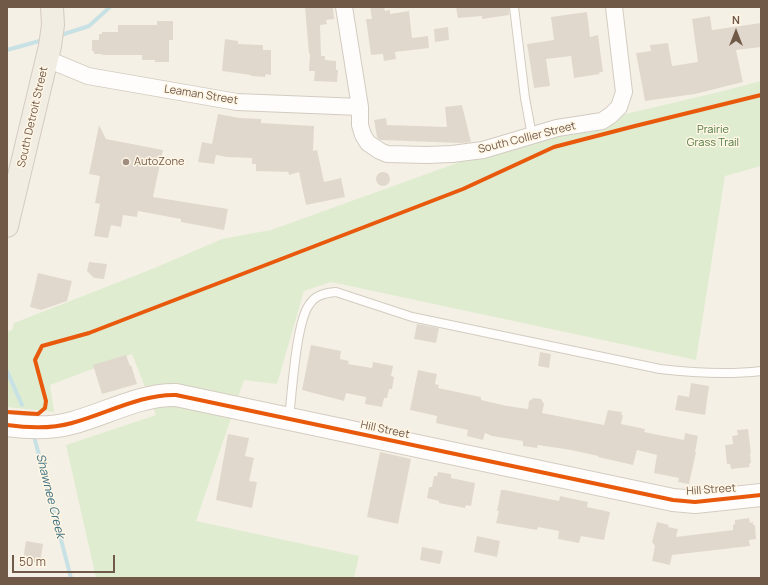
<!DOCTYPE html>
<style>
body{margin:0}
#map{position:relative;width:768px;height:585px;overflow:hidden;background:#f5f0e5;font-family:Manrope,sans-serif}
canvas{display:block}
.frame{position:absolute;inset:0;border:8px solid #715948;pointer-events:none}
.north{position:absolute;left:716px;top:12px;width:40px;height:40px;-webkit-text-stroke:3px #fff6e5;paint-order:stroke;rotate:0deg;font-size:11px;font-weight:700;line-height:16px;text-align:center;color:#715948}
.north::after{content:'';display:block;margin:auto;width:14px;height:18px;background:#715948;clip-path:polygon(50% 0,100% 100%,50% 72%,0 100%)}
.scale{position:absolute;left:12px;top:555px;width:103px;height:18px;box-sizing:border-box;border:2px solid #715948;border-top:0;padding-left:5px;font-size:12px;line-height:14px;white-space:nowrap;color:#715948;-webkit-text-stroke:3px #fff6e5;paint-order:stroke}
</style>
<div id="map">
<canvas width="768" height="585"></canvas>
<div class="frame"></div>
<div class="north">N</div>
<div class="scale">50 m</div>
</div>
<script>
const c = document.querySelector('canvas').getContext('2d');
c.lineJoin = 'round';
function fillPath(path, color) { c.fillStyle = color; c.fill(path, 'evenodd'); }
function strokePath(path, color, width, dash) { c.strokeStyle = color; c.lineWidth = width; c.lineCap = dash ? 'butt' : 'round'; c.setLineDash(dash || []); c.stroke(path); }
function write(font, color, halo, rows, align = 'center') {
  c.font = font + ' Manrope,sans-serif'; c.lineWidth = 3; c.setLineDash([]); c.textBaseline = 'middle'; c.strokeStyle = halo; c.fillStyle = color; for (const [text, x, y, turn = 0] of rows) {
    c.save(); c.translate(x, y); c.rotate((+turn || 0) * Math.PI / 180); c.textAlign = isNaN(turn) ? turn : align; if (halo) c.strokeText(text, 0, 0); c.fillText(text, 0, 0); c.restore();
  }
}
const green = new Path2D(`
 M761,81v85l-36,10 -29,184 -365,-78 -27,9 -27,93 -33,-4 -48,141 163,35 -5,22h-258l-30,-133 90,-30 -24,-61 -82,31 4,27 -47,-5v-75l5,-2 2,-7 138,-54 70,-30 49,-9 261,-94 187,-44z`);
const stream = new Path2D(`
 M58,36l31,-10 21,-19
 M7,50l36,-10
 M7,371l15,34
 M34,436l37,142`);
const building = new Path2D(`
 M305,7h20v1l8,-1 1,12 -8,1 1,4 -7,1 1,31h4v4l11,1v9h2l-1,12 -23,-1 1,-10h-6l1,-17h-1z
 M370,7h14l1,4 5,-1v4l19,-3 3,27 16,-2 1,12 -34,4 1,7 -12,2 -1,-7 -12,1 -5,-36h6z
 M456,7h53v8l-27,4v-3l-24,2z
 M587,12l3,25 8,-2 5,37h-4l1,2 -26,4 -3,-22 -25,3 4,27 -16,2 -7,-44 27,-4 -3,-23z
 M710,16l2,14 49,-7v24l-25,3 7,32 -48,12 -50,7 -9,-48 15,-2 -1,-6 18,-2 4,23 26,-4 -6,-43z
 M157,21h16v19h-4v22h-14v-2h-13v-5h-40v-1h-8v-3h-2v-11h7v-6h3v-2h16v-7h39z
 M448,27l1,13 -14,2 -1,-13z
 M225,39l13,2v3l25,1v5h8v25l-5,-1 -1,3 -14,-1v-1l-29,-4z
 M462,105l9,37 -10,1 -81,-3 -3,-3 -3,-17 12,-2 1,7 60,2 -2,-20z
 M218,114l22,4 21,1v4l53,3 -1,25 4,-1 7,32 17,-4 4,19 -39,8 -7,-33 -10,3 -1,-3 -32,-1v-7h-4v-6l-25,-1 -11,-2 -2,9 -16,-2 4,-20 10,2z
 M99,125l7,14 57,11 -10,47 75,12 -4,21 -43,-8v-3l-43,-8 -1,6 -14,-2 -2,12 -10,-2 -3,13 -14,-2 6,-32 -5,-1 5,-27 -11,-2z
 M376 179a7 7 0 1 1 14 0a7 7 0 1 1-14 0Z
 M89,262l18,2 -3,15 -10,-1 -7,-7z
 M38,273l34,8 -5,20 -26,9 -11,-3z
 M417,324l22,4 -3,15 -22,-4z
 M311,345l30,6 -1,8 9,2 -1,3 24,4 1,-6 20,4 -2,10 3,1 -2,12h-3l-2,9h-3l-2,9 -17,-3 1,-7 -20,-4 -2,8 -42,-11z
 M540,352l11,2 -2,14 -11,-2z
 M126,355l4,11 1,-1 6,19 -35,10 -9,-29z
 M418,370l19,4 -2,10 4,1 -1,3 43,9v3l26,6 21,3 1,-8 5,-3 7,1 3,5 -2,9 62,12 4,-15 14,2 -1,3h2l-2,9 24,5 -1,3 40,8 1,-7 13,3 -3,16h1l-7,32 -11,-2 1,-4 -25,-5 3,-18 -20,-5 -4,15 -35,-8v-1l-27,-6 -33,-5 -1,3 -14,-2v-5l-31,-5 -7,-3 -2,7 -16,-4 1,-6 -32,-7 1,-7 -27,-6z
 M691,383l18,3 -4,29 -30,-5 3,-15 11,2z
 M748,429l3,24h-1l1,10 -2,1 1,3 -19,2 -1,-5h-3l-2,-19 8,-1 -1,-8 6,-1 -1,-5z
 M228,434l21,4 -4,18 9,2 -5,23 8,1 -5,26 -36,-8z
 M380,452l31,7 -13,65 -31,-7z
 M438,472l13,2v4l24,5 -4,23 -5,-1 -1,3 -26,-5v-2l-12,-3 2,-11h3l2,-11h3z
 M501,490h4l54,11 1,-5 28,6 -1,5 23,5 -6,28 -23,-4 -2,7 -21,-4 1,-8 -21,-4 -1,3 -41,-7 3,-12h-2z
 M749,518l1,5 3,-1v3h2l1,14 -7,1 1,6 -78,9 -2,10 -18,-4 3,-15 -3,-4 5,-20 12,3 -1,2 10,2 -2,8 57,-7v-5l2,-1v-4z
 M477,536l23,5 -3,16 -23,-5z
 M26,541l17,3 -3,19 -17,-3z
 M422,547l21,4 -3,13 -20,-4z`);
const lane = new Path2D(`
 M514,7l11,91 7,38
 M289,418c3,-25 7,-95 20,-113 6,-10 16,-12 27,-13l76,25 248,52c34,4 67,6 101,2`);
const street = new Path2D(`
 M344,7l16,100v18l3,10 5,8 12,8 7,3 40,1 25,-1 31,-4 74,-22 45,-7 9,-6 8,-8 5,-15 -10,-85
 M47,59l41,17 149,26 123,5`);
const secondary = new Path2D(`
 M7,425c21,3 44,4 65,-2 34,-9 69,-29 104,-28l497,105 22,2 66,-7`);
const primary = new Path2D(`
 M7,226l43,-180 3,-21 -1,-18`);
const cycleway = new Path2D(`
 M7,412l31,2 7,-6 1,-7 -11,-41 7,-14 47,-13 374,-144 91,-42 81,-21 126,-31
 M7,425c21,3 44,4 65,-2 34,-9 69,-29 104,-28l497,105 22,2 66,-7`);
const markers = [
 [126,162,4,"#9f8e7f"]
];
const streetNames = [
 ["Leaman Street",201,95,9],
 ["South Detroit Street",33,117,-77],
 ["South Collier Street",527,138,-14],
 ["Hill Street",385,430,12],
 ["Hill Street",711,490,-4]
];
const parkNames = [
 ["Prairie",713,130],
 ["Grass Trail",713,143]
];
const poiNames = [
 ["AutoZone",134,162]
];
const waterNames = [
 ["Shawnee Creek",50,496,76]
];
fillPath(green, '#dfecd0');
strokePath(stream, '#c8e1e4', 4);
fillPath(building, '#e1d8cd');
strokePath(lane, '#d3cbc1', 10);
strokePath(street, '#d3cbc1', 18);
strokePath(secondary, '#d5ccc2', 24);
strokePath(primary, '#d4cbc3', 24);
strokePath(lane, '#fefdfb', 8);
strokePath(street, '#fefdfb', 16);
strokePath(secondary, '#fefdfb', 22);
strokePath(primary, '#f1ede3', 22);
strokePath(cycleway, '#e8590c', 4);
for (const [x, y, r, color] of markers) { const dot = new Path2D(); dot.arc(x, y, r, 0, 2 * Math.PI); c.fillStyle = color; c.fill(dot); strokePath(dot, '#fff6e5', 1.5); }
write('11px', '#715948', '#fff6e5', streetNames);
write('11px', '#517c43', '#fff6e5', parkNames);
write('11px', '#715948', '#fff6e5', poiNames, 'left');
write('italic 12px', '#427484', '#fff6e5', waterNames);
</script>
